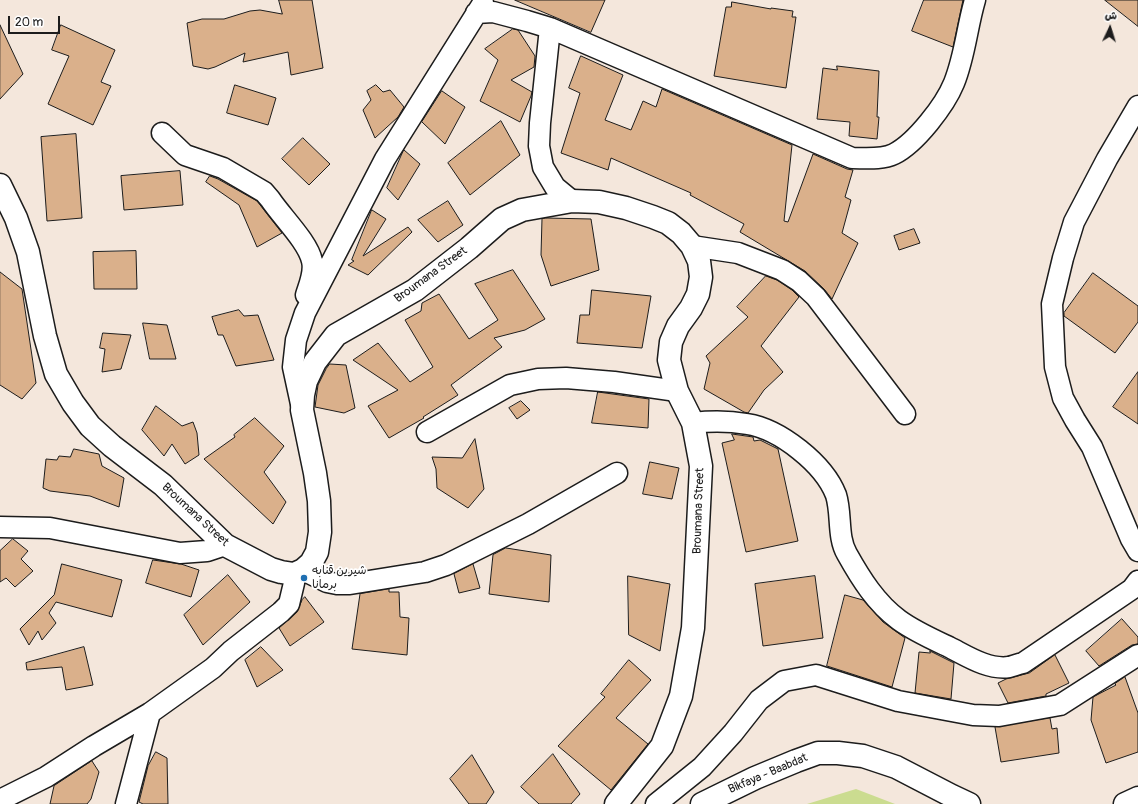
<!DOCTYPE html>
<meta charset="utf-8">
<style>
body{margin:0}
#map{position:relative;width:1138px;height:804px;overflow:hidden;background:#f4e7dc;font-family:Pangolin,"Playpen Sans Arabic",sans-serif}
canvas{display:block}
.north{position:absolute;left:1090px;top:8px;width:40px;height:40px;-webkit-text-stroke:3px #fff;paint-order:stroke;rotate:4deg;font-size:11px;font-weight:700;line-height:16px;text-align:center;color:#1c1c1c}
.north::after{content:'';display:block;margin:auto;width:14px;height:18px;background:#1c1c1c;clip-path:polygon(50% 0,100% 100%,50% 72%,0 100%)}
.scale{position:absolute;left:8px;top:16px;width:52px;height:18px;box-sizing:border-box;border:2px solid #1c1c1c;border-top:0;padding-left:5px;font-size:12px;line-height:14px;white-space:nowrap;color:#1c1c1c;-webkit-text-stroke:3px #fff;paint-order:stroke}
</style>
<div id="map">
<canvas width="1138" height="804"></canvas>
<div class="north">ش</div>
<div class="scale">20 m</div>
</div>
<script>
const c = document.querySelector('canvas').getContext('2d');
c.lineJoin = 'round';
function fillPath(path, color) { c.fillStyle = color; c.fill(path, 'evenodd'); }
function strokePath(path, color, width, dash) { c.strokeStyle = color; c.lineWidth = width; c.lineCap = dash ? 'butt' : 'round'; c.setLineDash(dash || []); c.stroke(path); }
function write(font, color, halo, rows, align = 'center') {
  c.font = font + ' Pangolin,"Playpen Sans Arabic",sans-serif'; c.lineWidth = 3.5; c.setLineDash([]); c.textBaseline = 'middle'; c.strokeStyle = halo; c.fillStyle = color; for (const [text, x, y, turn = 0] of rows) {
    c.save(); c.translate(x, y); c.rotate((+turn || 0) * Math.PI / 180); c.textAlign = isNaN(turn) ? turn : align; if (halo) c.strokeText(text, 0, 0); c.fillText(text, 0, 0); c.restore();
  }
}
const green = new Path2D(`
 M856,789l39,15h-88z`);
const building = new Path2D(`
 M279,0h33l11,68 -32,7 -3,-23 -45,10 2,-9 -30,14 -7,2 -15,-3 -6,-43 15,-4h22l26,-8 10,-1 22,4z
 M515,0h90l-14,32z
 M924,0h39l-10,47 -41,-16z
 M1105,0h33v26z
 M732,2l39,7v-1l22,3 -1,6h4l-10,71 -72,-12 12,-69h5z
 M0,25l23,49 -23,25z
 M61,25l54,25 -14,32 10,4 -18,39 -45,-21 21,-48 -17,-6z
 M513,29l5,1 17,26 -1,11 -23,13 21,12 -1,4 -11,26 -40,-21 18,-41 -13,-11z
 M581,56l42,19 -18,45 26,10 12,-29 13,6 6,-18 130,56 -8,76 4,1 25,-68 34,15 6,1 -8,27 6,3 -9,33 16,10 -26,56 -8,-10 -19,-18 -65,-39 4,-8 -54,-29 1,-2 -80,-35 -3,12 -47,-17 19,-60 -11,-5z
 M837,66l42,5 -2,46h2l-2,22 -28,-3 1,-14 -33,-3 6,-51 14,2z
 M235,85l41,13 -8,27 -41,-12z
 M376,85l7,7 7,-2 14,17 -6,10 -23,21 -12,-28 8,-10 -4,-9z
 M442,91l23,16 -20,37 -23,-22z
 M501,121l19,34 -50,40 -22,-32z
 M76,134l6,84 -35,3 -6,-84z
 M303,138l27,26 -21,21 -27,-26z
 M404,150l16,14 -22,36 -11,-12z
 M180,171l3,34 -59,5 -3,-34z
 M210,176l8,3 39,22 25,32 -25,14 -18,-42 -33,-23z
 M448,201l15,24 -25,17 -20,-22z
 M372,210l14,9 -23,37 45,-29 4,5 -44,43 -20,-10 6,-4 -2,-1z
 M546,218l45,1 8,51 -48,16 -10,-31 1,-36z
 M914,229l6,14 -21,7 -5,-14z
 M136,251l1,38h-43l-1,-37z
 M513,270l32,49 -20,11 -31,8 8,9 -51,38 7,10 -35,22 1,1 -35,20 -21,-32 30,-16 -45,-30 25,-17 32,39 23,-15 -28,-47 16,-9 1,-8 17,-9 30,45 29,-19 -23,-36z
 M0,272l22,17 14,94 -14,16 -22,-14z
 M1093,273l45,33v16l-23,31 -51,-37v-3z
 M766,276l11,4 15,10 7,7 -38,49 22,26 -19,18 -16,23 -4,-1 -40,-23 6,-26 -4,-7 42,-39 -11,-10z
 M592,290l59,6 -9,52 -65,-5 3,-28h9z
 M239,310l5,6 14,-1 16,45 -38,6 -13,-31h-5l-6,-18z
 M143,323l24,2 9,34h-26z
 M103,333l28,2 -10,34 -19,3 3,-23 -5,-1z
 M330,364l16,1 9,43 -11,5 -29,-6 3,-22 8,-16z
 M1138,372v52l-25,-17z
 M598,392l51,7 -1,29 -56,-5z
 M521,401l9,9 -13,9 -8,-11z
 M156,406l26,20 11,-4 4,11 2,22 -14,9 -13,-20 -8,12 -22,-26z
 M255,418l29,28 -20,26 22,30 -13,22 -69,-65 31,-22 -1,-2z
 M732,434l21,3 1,4 6,-1 18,9 20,92 -52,11 -24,-109 12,-3z
 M475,439l9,50 -16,19 -31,-20 -1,-19 -4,-12 30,1z
 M74,449l25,5 3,12 22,12 -5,29 -29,-11 -40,-5 -7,-3 3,-29 11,1 2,-4 11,1z
 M650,462l29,6 -7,31 -29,-5z
 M13,539l15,12 -7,8 12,12 -18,16 -9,-9 -6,4v-31z
 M506,548l45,7 -2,47 -60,-8 4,-39z
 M153,560l28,4 18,6 -8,27 -45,-14z
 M62,564l60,16 -10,37 -56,-15 -7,11 7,10 -14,17 -4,-9 -9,14 -9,-16 34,-34z
 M473,564l7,24 -21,5 -5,-19z
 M228,575l22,27 -47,43 -19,-30z
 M628,576l42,8 -10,67 -31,-16z
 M815,576l8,62 -60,8 -8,-62z
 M389,589v3h10l1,25 9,1 -2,37 -55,-6 8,-55z
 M845,595l18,5 20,22 22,16 -13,49 -65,-21z
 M305,597l19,25 -34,24 -11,-18 18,-16 5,-12z
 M1122,619l16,18v7l-6,1 -33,21 -13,-15z
 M84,647l9,38 -27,5 -4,-23 -35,3 -1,-7z
 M261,647l22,23 -26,17 -12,-27z
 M930,651l24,12 -3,36 -36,-6 4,-41 11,1z
 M1055,655l14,28 -23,11v2l-38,7 -10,-20 8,-4 23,-6z
 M629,660l22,20 -35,38 32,26 -37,46 -53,-44 47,-49 -4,-3z
 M1125,677l13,36v39l-32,11 -15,-43 2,-23 23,-12 -1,-1z
 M1050,718l2,11 5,-1 2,25 -58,9 -6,-35z
 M156,752l11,6 1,46h-25l-4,-2 9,-36z
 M553,754l27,40 -9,10h-32l-18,-17z
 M472,755l22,37 -8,12h-17l-19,-25z
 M92,761l7,11 -8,27 -4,5h-37l4,-18z`);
const street = new Path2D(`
 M476,13l17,-1 34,9 23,7 302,130c13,0 30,2 42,-4 22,-11 51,-49 60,-71 11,-27 13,-56 21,-83
 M550,28l-10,95 -1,23 4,21 12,20 17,14
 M1138,106l-31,53 -33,63 -11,36 -11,46 3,63 8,31 12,22 17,27 39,92 7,12
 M162,133l23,22 38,13 41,24 6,7c12,18 38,43 42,62 3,11 -3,24 -6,34
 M692,246l46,7 44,17 17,11 17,16 89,117
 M301,404l-8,-37 3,-27 9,-27 80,-154 98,-156
 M693,423c18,-2 36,-2 54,1 33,5 77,40 89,71 6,19 1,42 11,59 14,25 29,49 52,66 15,11 33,19 50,27 18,9 39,23 60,20 4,-1 9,-3 14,-4l109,-74 6,-8
 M427,432l83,-47 28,-6 28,-1 48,4 63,9
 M0,527l50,1 130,25 27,-2 18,-6
 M303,570l24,12 10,2h13l75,-12 21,-7 82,-41 89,-51
 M0,800l46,-23 48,-31 56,-33 63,-45 18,-17 50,-39 8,-8 5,-21v-9
 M126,804l24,-91
 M656,804l46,-37 31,-34 26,-33 25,-19 32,-6 82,26 75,14 26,1 61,-11 78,-50`);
const secondary = new Path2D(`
 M0,185l16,33 12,34 17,84 11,38 17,29 17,23 22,20 51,39 62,60 46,24 10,3 13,2 9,-4 8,-7 6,-11 3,-20 -1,-31 -4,-28 -13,-63 1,-15 3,-14 9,-19 21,-27 79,-45 54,-42 33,-29 20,-9 50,-9 27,1 27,6 27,9 15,6 13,10 11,13 7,15 2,16 -3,17 -7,14 -13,18 -7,16 -2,18 8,31 16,32 8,43 -8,162 -12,68 -19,50 -46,58
 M702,804l53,-26 41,-17 22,-8h20l25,3 33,11 56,29 17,8
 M1125,804l13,-6`);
const markers = [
 [304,578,4,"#1f6fb2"]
];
const streetNames = [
 ["Broumana Street",431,275,-36],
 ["Broumana Street",699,511,-88],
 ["Broumana Street",195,515,43],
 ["Bikfaya - Baabdat",768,774,-23]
];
const poiNames = [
 ["شيرين قنابه",312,571],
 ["برمانا",312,585]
];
fillPath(green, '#cbdc90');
fillPath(building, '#dab08b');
strokePath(building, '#1c1c1c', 1);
strokePath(street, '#1c1c1c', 23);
strokePath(secondary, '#1c1c1c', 25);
strokePath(street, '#fff', 20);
strokePath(secondary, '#fff', 22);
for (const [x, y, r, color] of markers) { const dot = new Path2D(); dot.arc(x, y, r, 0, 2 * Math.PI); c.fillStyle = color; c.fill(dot); strokePath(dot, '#fff', 1.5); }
write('12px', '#1c1c1c', '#fff', streetNames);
write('12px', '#1c1c1c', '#fff', poiNames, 'left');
</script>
